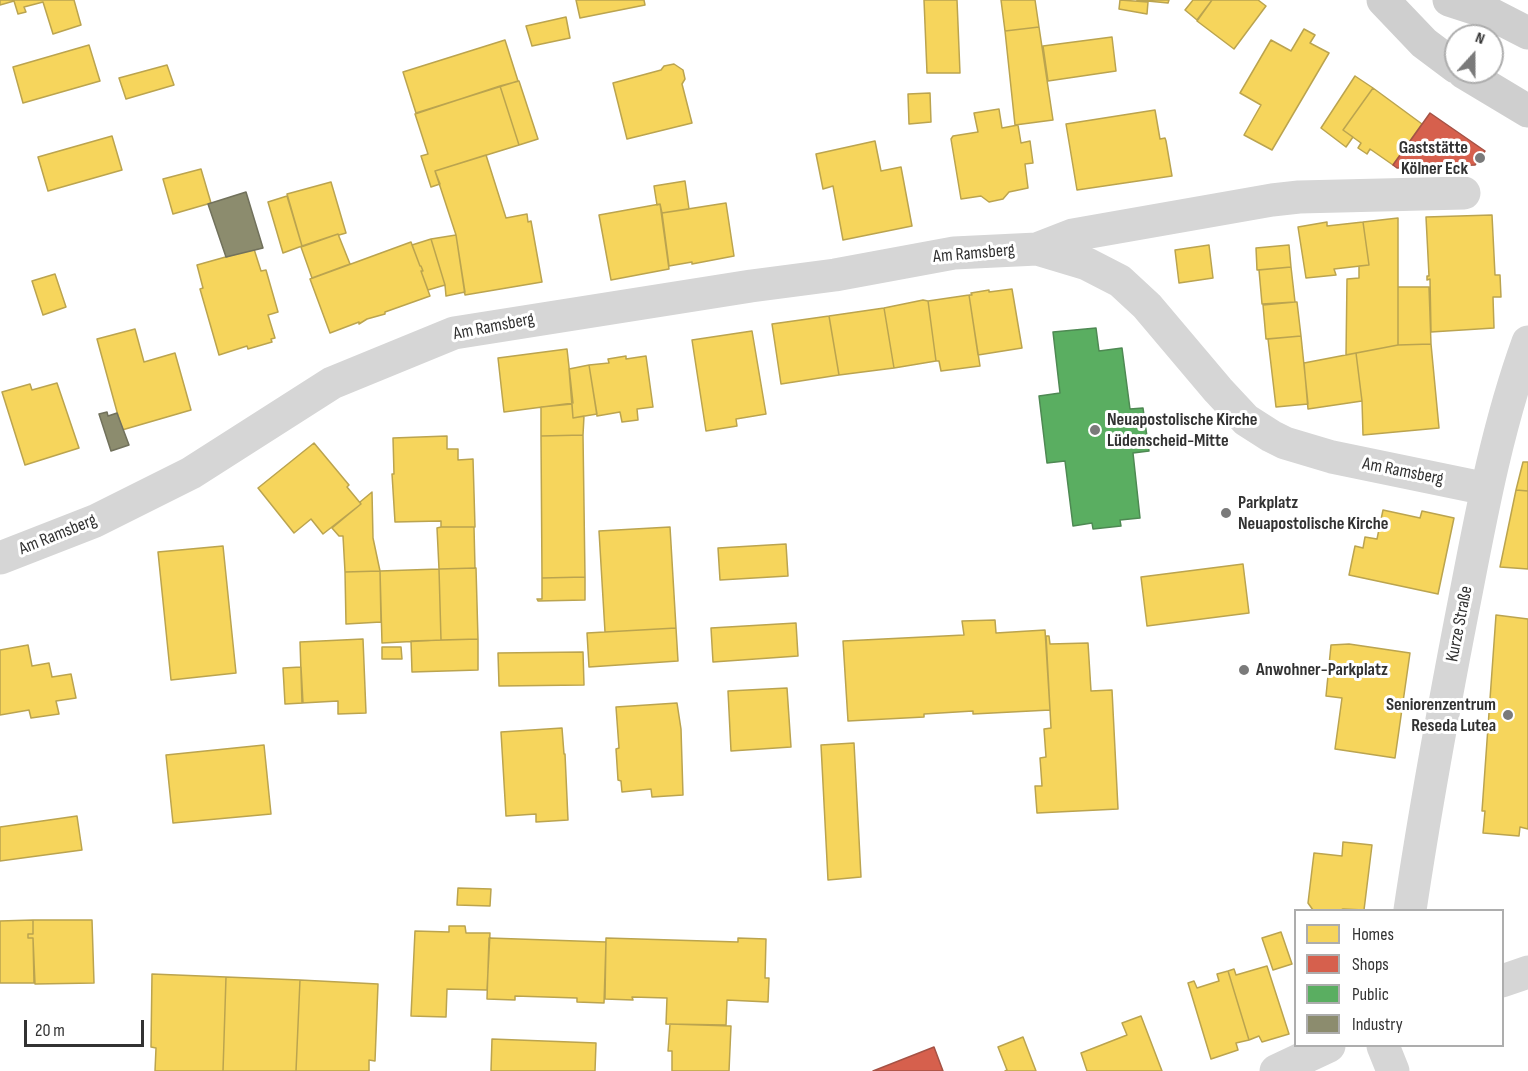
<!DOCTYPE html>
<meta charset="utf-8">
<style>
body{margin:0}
#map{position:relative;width:1528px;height:1071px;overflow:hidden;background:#fff;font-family:"Sofia Sans Condensed",sans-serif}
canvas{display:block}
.legend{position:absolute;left:1294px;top:909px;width:210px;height:138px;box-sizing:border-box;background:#fff;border:2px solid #adadad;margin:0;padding:8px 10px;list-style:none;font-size:18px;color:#323232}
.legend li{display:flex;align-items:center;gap:12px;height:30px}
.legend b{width:30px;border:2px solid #adadad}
.north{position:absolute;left:1444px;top:24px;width:60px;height:60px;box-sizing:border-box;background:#fff;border:2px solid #adadad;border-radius:50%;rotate:21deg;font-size:16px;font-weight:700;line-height:24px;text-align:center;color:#323232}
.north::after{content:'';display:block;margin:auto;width:21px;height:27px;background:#7a7a7a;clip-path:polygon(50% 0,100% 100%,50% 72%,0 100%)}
.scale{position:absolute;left:24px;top:1020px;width:120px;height:27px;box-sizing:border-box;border:3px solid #323232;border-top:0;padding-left:8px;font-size:18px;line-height:21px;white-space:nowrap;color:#323232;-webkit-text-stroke:4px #fff;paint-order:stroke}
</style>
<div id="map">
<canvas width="1528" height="1071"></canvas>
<ul class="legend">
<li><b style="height:16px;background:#f6d55c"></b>Homes</li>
<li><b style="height:16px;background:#d6604d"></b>Shops</li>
<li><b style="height:16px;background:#5aae61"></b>Public</li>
<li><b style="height:16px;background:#8c8c6e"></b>Industry</li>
</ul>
<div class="north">N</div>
<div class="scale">20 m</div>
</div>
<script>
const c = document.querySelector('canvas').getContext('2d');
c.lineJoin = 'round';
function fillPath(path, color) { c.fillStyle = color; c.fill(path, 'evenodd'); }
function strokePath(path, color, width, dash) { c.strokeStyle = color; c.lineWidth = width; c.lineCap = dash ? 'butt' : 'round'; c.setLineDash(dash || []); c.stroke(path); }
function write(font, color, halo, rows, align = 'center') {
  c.font = font + ' "Sofia Sans Condensed",sans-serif'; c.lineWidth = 6; c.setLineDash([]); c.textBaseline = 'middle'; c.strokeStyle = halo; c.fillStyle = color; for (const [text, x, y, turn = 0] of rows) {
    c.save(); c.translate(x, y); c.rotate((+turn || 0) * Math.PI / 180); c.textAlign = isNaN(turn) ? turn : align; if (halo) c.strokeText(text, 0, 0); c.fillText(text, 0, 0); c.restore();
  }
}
const homes = new Path2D(`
 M0,0h74l7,25 -28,9 -10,-32 -19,5 2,5 -8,2 -4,-13 -14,4z
 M576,0h68l1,5 -65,13z
 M924,0h33l3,73h-33z
 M1001,0h34l4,27 -34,4z
 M1120,0l28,2 -1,12 -28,-5z
 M1137,0h32l-1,3z
 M1193,0h19l-15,20 -12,-10z
 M1212,0h46l8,6 -32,43 -37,-28z
 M566,17l4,21 -38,8 -6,-20z
 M1039,27l14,93 -38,5 -10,-94z
 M1304,29l11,6 -5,8 19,10 -57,97 -28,-15 17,-30 -21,-12 31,-53 20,11z
 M1112,37l4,34 -68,10 -5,-35z
 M505,40l13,41 -102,32 -13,-41z
 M89,45l11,36 -77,22 -10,-36z
 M674,64l9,6 2,9 -3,5 10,39 -65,16 -14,-56 48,-13 3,-4z
 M167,65l7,20 -48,14 -7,-21z
 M1355,76l18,12 -30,42 10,7 -7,10 -25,-19z
 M519,81l19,58 -19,6 -19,-59z
 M500,86l19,59 -84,26 5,13 -9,3 -10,-31 7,-2 -13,-40z
 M1373,88l49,36 -29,41 -23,-16 -3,5 -9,-6 3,-5 -18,-13z
 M930,93l1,29 -22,2 -1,-30z
 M999,109l3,19 16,-3 3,18 9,-2 3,22 -8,1 3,24 -19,4 -6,7 -14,3 -8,-6 -20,3 -10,-60 2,-3 25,-4 -4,-19z
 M1155,110l5,29 5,-1 1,3 6,35 -95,14 -11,-66z
 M112,136l10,34 -74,21 -10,-34z
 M875,141l6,30 20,-4 11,59 -69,14 -10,-54 -10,3 -7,-35z
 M486,155l20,63 21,-4 1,8 3,-1 11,61 -77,13 -9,-60 -21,-64z
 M201,169l10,34 -38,11 -10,-35z
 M685,181l4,28 -27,4 -2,-9 -3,1 -3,-19z
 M331,182l15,51 -7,2 -1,-1 -36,12 -15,-52z
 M287,196l15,50 -19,7 -15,-51z
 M726,203l8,53 -42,8v-2l-23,4 -7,-53z
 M660,204l9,65 -58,11 -12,-65z
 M1492,215l3,60h5l1,22h-8l1,31 -63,4 -1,-53 -3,1v-4h2l-3,-59z
 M1398,218v127l-52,10 1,-76 12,-1v-12l10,-1 -6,-43z
 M1327,222v4l36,-4 6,43 -35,4 2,6 -30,3 -8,-51z
 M338,234l12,30 -38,14 -11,-31z
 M456,235l9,57 -19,4 -1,-11 -14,-46z
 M431,239l14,46 -17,5 -7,-19h2l-2,-5h-1l-8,-21z
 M411,242l9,24h1l2,5h-2l9,25 -45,16v2l-18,5 -8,5v-2l-29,11 -20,-54z
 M1209,245l4,33 -34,5 -4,-33z
 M1289,245l2,22 -34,3 -1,-22z
 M254,249l7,22 5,-1 12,42 -10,3 7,23 -4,1 1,3 -24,7 -1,-3 -28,9 -19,-66 3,-1 -6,-23z
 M1291,267l4,35 -33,2 -3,-34z
 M55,274l11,33 -23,8 -11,-34z
 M1398,287h31l2,57 -33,1z
 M1012,289l10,59 -44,7 -9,-60h3l-1,-2 18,-3v2z
 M969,295l11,71 -39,5 -2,-10h-3l-8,-60z
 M923,300l5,1 8,60 -42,7 -10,-60z
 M1295,302h2l4,34 -35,3 -3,-34z
 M884,308l10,60 -55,7 -10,-59z
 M829,316l10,59 -58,9 -9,-60z
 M135,329l9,33 31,-9 16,57 -69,20 -25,-91z
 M752,331l14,83 -30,5 1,7 -31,5 -14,-91z
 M1301,336l7,68 -32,3 -8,-68z
 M1431,344l8,84 -76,7 -1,-34 -6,-48 42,-8z
 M567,349l6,54 -69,9 -6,-54z
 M1356,353l6,48 -54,8 -4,-46z
 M626,356v3l20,-3 7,51 -16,2 1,11 -16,2 -2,-10 -23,4 -8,-51 20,-2 -1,-4z
 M589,365l8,49 -24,4 -4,-49z
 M57,383l22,65 -54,17 -23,-73 28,-8 2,6z
 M572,404l1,14 11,-2 -1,19 -42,1v-29z
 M583,435l2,142 -43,1 -1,-142z
 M447,436v13h11v11l15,-1 2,68h-34v-6l-46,1 -3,-48h2l-1,-36z
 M314,443l35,42 -2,2 14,17 -38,30 -12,-15 -17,14 -36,-45z
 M1523,462h5v29l-12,-1z
 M1516,490l12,1v78l-28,-2z
 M372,492l1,46 7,33 -35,1 -2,-36h-4l-7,-8 29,-24 -1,-2z
 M1383,510l37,8 2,-7 32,7 -16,76 -89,-19 6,-29 8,2 2,-11 12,2z
 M441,527h33l1,41 -36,1 -2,-41z
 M670,527l6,101 -71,4 -6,-101z
 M786,544l2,32 -68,4 -2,-32z
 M223,546l13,127 -65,7 -13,-128z
 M1243,564l6,49 -102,13 -6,-49z
 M476,568l2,71 -37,1 -2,-71z
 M439,569l2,71 -59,3 -2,-72z
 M380,571l1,51 -35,2 -1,-52z
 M585,577v23l-47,1 -1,-2h5v-21z
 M1496,615l32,4v210l-8,-2 -1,9 -36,-3 2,-22h-3z
 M995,620l1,13 49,-3 5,80 -77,4v-3l-49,3v3l-76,4 -5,-80 121,-6 -2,-14z
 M796,623l2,33 -85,6 -2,-34z
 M676,628l2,33 -89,6 -2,-34z
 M1046,636h3l1,8 38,-1 3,48 21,-1 6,119 -81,4 -2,-27h7l-2,-28 6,-1 -2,-28 7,-1z
 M363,639l3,74 -28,1v-13l-36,2 -2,-61z
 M478,639v31l-66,2 -1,-31z
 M1349,644l61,9 -15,105 -60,-9 7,-51 -16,-2 5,-51z
 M28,645l4,21 17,-3 3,14 19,-3 5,24 -20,3 3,13 -28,4 -2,-8 -29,5v-65z
 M382,647h19l1,12h-20z
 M583,652l1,33 -85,1 -1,-33z
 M301,667l2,36 -18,1 -2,-36z
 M787,688l4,59 -60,4 -3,-60z
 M677,703l4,26 2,66 -31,2 -1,-8 -29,3 -1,-11 -3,-1 -2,-31 3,-1 -3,-41z
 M562,728l2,26h1l3,66 -32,2v-8l-30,2 -5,-84z
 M854,743l7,134 -33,3 -7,-135z
 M264,745l7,69 -98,9 -7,-68z
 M77,816l5,34 -82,11v-34z
 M1343,842l29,3 -8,65 -21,-1 -2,1h-28l-5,-7 6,-50 28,3z
 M458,888l33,1 -1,17 -33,-1z
 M33,920h59l2,63 -59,1 -2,-46h-5v-4h5z
 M33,920v14h-5v4h5l1,45h-34v-62z
 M449,926h16l1,7h24l-3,57 -40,-1 -1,28 -35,-1 4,-85 34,1z
 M1281,932l11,32 -19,6 -11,-32z
 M489,938l117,4 -2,61 -27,-1v-4l-62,-2v4l-28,-1z
 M606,938l132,4v-4l28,1 -1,39h4l-1,24 -41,-2 -1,25 -60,-1 1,-26 -35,-1 1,3 -28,-1z
 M1267,966l22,68 -27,8 -3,-6 -10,4 -21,-69 6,-2 2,6z
 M1228,971l21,69 -13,3 2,7 -27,9 -23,-76 6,-2 3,7 22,-7 -2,-7z
 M152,974l74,3 -3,94h-68l1,-23 -5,-1z
 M226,977l74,3 -4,91h-73z
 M300,980l78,4 -3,77 -6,-1v11h-73z
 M1141,1016l21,55h-75l-6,-18 46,-18 -5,-12z
 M670,1024l61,2 -2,45h-57v-20h-4z
 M1023,1037l13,34h-31l2,-1 -9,-23z
 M492,1039l104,4 -1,28h-104z`);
const shops = new Path2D(`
 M1430,113l55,38 -10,14 -78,3 -4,-3z
 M934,1047l9,24h-70z`);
const public = new Path2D(`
 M1096,328l3,23 23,-3 8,61 13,-1 6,43 -16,2 7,65 -20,2 1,6 -28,3 -1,-6 -19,3 -8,-65 -18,2 -8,-67 21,-3 -7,-61z`);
const industry = new Path2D(`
 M246,192l17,56 -37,9 -18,-53z
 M107,412l1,4 9,-3 12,32 -18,6 -12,-37z`);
const minor = new Path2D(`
 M1037,249l36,-14 199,-35 27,-3 165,-4
 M0,558l95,-37 96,-48 141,-90 122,-50 297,-47 84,-11 119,-22 83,-4 50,15 33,17 27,25 71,84 28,30 25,16 14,7 47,14 155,32
 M1410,910c16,-107 36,-215 57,-322 16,-83 32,-166 61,-246
 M1502,981l26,-9
 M1383,1046l10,25
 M1276,1071l53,-25`);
const secondary = new Path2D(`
 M1383,0l41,43 32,24
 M1449,0l40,13 39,20
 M1463,72l65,39`);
const markers = [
 [1480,158,6,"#7a7a7a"],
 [1095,430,6,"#7a7a7a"],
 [1226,513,6,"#7a7a7a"],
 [1244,670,6,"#7a7a7a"],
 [1508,715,6,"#7a7a7a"]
];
const poiNames = [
 ["Gaststätte",1468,148,"right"],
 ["Kölner Eck",1468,169,"right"],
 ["Neuapostolische Kirche",1107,420],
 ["Lüdenscheid-Mitte",1107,441],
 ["Parkplatz",1238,503],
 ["Neuapostolische Kirche",1238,524],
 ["Anwohner-Parkplatz",1256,670],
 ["Seniorenzentrum",1496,705,"right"],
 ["Reseda Lutea",1496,726,"right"]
];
const streetNames = [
 ["Am Ramsberg",974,254,-5],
 ["Am Ramsberg",494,327,-11],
 ["Am Ramsberg",1403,472,11],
 ["Am Ramsberg",58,535,-22],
 ["Kurze Straße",1460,624,-79]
];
fillPath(homes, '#f6d55c');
strokePath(homes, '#bba44f', 1.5);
fillPath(shops, '#d6604d');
strokePath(shops, '#a55245', 1.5);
fillPath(public, '#5aae61');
strokePath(public, '#4e8953', 1.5);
fillPath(industry, '#8c8c6e');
strokePath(industry, '#71715c', 1.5);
strokePath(minor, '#d6d6d6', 33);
strokePath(secondary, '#cfcfcf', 33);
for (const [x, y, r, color] of markers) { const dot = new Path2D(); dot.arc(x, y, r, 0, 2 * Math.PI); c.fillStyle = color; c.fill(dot); strokePath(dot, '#fff', 2); }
write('bold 18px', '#323232', '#fff', poiNames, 'left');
write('18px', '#323232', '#fff', streetNames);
</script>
